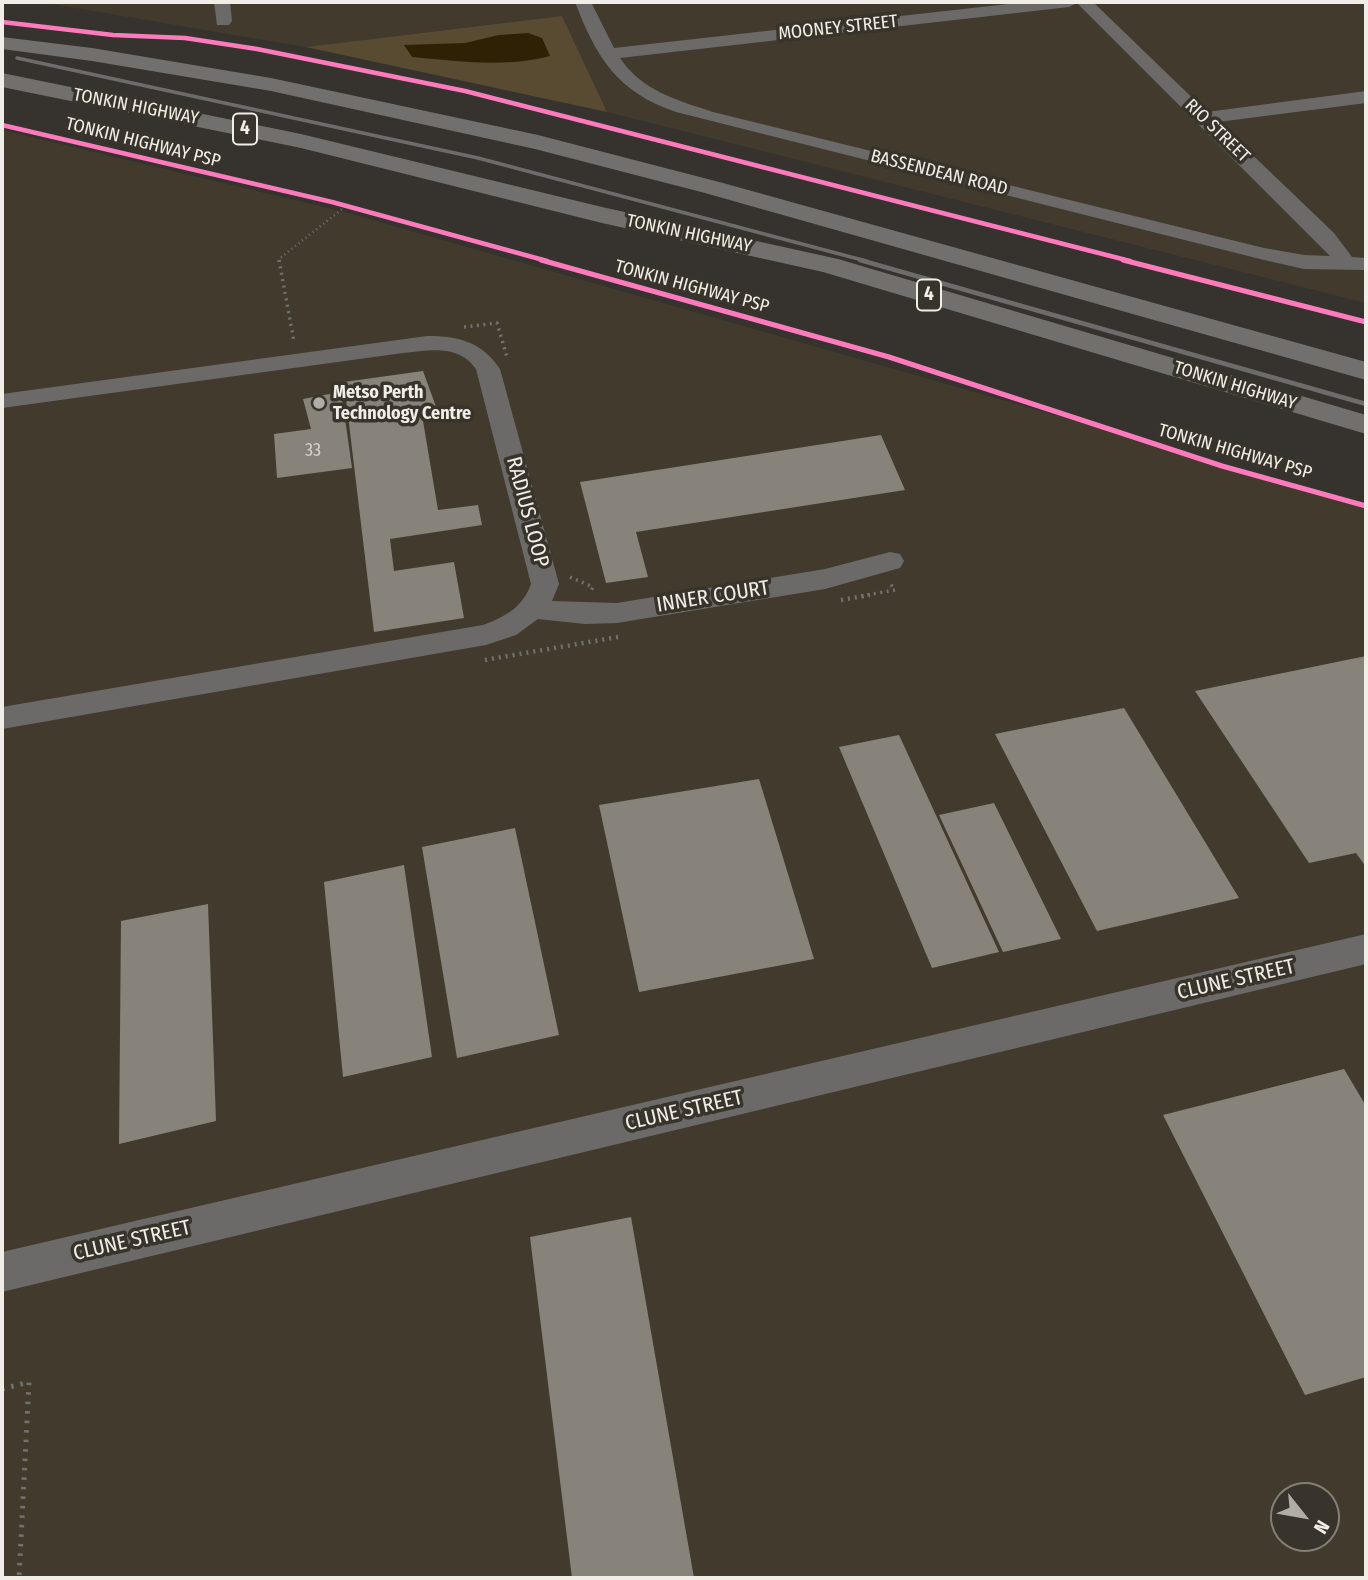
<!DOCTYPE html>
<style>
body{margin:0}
#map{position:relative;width:1368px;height:1580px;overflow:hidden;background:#36332e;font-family:"Fira Sans Condensed",sans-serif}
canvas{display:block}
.frame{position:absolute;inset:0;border:4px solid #f1eee8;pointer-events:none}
.north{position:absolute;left:1270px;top:1482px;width:70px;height:70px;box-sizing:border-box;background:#39342b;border:2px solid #837e77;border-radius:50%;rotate:121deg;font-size:19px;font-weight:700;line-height:28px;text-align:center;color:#f1eee8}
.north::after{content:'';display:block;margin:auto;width:24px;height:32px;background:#b0ada7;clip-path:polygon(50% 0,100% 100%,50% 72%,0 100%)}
</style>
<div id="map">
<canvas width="1368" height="1580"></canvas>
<div class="frame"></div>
<div class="north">N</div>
</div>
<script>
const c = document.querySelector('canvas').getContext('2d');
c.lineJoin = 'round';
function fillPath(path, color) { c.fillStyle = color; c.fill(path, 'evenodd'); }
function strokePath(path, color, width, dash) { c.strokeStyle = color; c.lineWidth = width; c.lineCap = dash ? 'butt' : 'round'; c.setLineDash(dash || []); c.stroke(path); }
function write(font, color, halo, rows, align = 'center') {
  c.font = font + ' "Fira Sans Condensed",sans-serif'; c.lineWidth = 7; c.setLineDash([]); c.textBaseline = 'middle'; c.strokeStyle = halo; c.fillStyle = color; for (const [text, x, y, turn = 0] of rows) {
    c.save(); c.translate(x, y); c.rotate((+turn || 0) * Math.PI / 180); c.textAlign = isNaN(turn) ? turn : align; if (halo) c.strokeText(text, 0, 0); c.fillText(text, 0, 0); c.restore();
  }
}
const built = new Path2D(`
 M40,2h1326v301l-759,-191 -45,-96 -256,31z
 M2,130l346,83 1018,291v1074h-1364zM1284,1496h42v42h-42z`);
const green = new Path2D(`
 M562,16l45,96 -301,-65z`);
const water = new Path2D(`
 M528,33l14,5 8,18c-45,12 -92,5 -138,1l-8,-12 61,-2 34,-8z`);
const building = new Path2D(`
 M423,371l16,44h-17l16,95 40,-5 4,20 -92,14 4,32 60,-9 10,56 -90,14 -30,-250z
 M335,393v4h7l10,71 -75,10 -3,-44 37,-5 -8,-30z
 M881,435l24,55 -269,42 12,45 -42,6 -26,-101z
 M1366,656v211l-10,-14 -47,10 -114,-172z
 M1124,708l115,190 -142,33 -102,-197z
 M899,735l100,217 -67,16 -93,-221z
 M759,779l55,180 -175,33 -40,-187z
 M994,803l67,136 -58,13 -64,-137z
 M515,828l44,207 -102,23 -35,-211z
 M404,865l28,192 -89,20 -19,-195z
 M208,904l8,217 -97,23 2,-223z
 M1344,1069l22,37v271l-61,18 -142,-280z
 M631,1217l63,361h-122l-42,-341z`);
const pathFar3 = new Path2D(`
 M279,261v-2l67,-53`);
const pathFar2 = new Path2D(`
 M279,260l15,82
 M464,327l33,-4 10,34
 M570,577l23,10 -2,4
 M861,596l34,-6 -6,-8`);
const pathFar1 = new Path2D(`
 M841,600l29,-5
 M485,660l133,-23`);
const path = new Path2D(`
 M2,1389l27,-7 -10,196`);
const minor = new Path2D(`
 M214,2h16l2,19 -3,4h-12z
 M575,2h16l23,46 412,-46h67l114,110 159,-21v12l-148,19 116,111 18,24 14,1v12l-62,-1 -40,-9 -588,-148c-59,-20 -80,-55 -101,-110zM1077,3l253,253 -26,-1 -40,-7 -551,-136c-36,-12 -71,-21 -93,-54l449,-51z
 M427,336c32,0 55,6 73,33l59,215 -7,17 65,2 208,-34 65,-17 10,2 4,7 -4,7 -75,21 -208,34 -32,1 -47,-5 -22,16 -30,10 -484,84v-22l481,-82c22,-8 40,-18 48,-41l-55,-215c-17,-25 -47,-19 -73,-16l-401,55v-14z
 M1366,934v30l-1364,328v-40z`);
const highway = new Path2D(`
 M2,37l90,11 179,30 267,57 185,48 643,179v18l-661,-187 -170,-44 -264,-58 -179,-30 -90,-12z
 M2,73l299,61 301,73 236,52 528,156v19l-543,-162 -221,-49 -301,-75 -299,-61z`);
const railFar1 = new Path2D(`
 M17,58l461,100 388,103`);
const rail = new Path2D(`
 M860,260l506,144`);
const cyclewayFar1 = new Path2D(`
 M2,22l111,13 72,3 72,11 208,42 665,170
 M2,125l330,77 215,59`);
const cycleway = new Path2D(`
 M541,260l348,97 333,109 144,40
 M1123,260l243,62`);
const markers = [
 [319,403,7,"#b0ada7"]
];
const farStreetnames = [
 ["MOONEY STREET",838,28,-6],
 ["TONKIN HIGHWAY",136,107,11],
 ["RIO STREET",1217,131,44],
 ["TONKIN HIGHWAY PSP",143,143,14],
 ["BASSENDEAN ROAD",939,173,14],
 ["TONKIN HIGHWAY",689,234,12],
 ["TONKIN HIGHWAY PSP",692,287,15],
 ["TONKIN HIGHWAY",1235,386,17],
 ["TONKIN HIGHWAY PSP",1235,452,16]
];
const farPoinames = [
 ["Metso Perth",333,393],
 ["Technology Centre",333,414]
];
const numberNames = [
 ["33",313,451]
];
const shields = [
 [245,129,24],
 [929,295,24]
];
const shieldNames = [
 ["4",245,129],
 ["4",929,295]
];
const streetNames = [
 ["RADIUS LOOP",527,512,75],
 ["INNER COURT",713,597,-9],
 ["CLUNE STREET",1236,980,-13],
 ["CLUNE STREET",684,1111,-13],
 ["CLUNE STREET",132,1241,-13]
];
fillPath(built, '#423b2d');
fillPath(green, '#594b31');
fillPath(water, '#2f2204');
fillPath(building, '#87837a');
strokePath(pathFar3, '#72716f', 2.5, [1, 3.5]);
strokePath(pathFar2, '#72716f', 3.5, [2, 4.5]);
strokePath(pathFar1, '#72716f', 4.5, [2, 5]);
strokePath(path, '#72716f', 5, [2.5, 7]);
fillPath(minor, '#6c6a68');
fillPath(highway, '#72706d');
strokePath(railFar1, '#6d6c6a', 3.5);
strokePath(rail, '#6d6c6a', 4.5);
strokePath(cyclewayFar1, '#fd7abc', 4.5);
strokePath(cycleway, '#fd7abc', 5);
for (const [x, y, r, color] of markers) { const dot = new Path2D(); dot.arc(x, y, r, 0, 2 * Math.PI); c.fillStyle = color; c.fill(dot); strokePath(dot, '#39342b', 2.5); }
write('18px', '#f1eee8', '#39342b', farStreetnames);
write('bold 18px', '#f1eee8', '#39342b', farPoinames, 'left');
write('18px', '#d6d3cc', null, numberNames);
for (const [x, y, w] of shields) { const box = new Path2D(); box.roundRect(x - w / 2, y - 15.5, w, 31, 5); c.fillStyle = '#39342b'; c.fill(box); strokePath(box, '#f1eee8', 2); }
write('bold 19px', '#f1eee8', null, shieldNames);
write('21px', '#f1eee8', '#39342b', streetNames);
</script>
